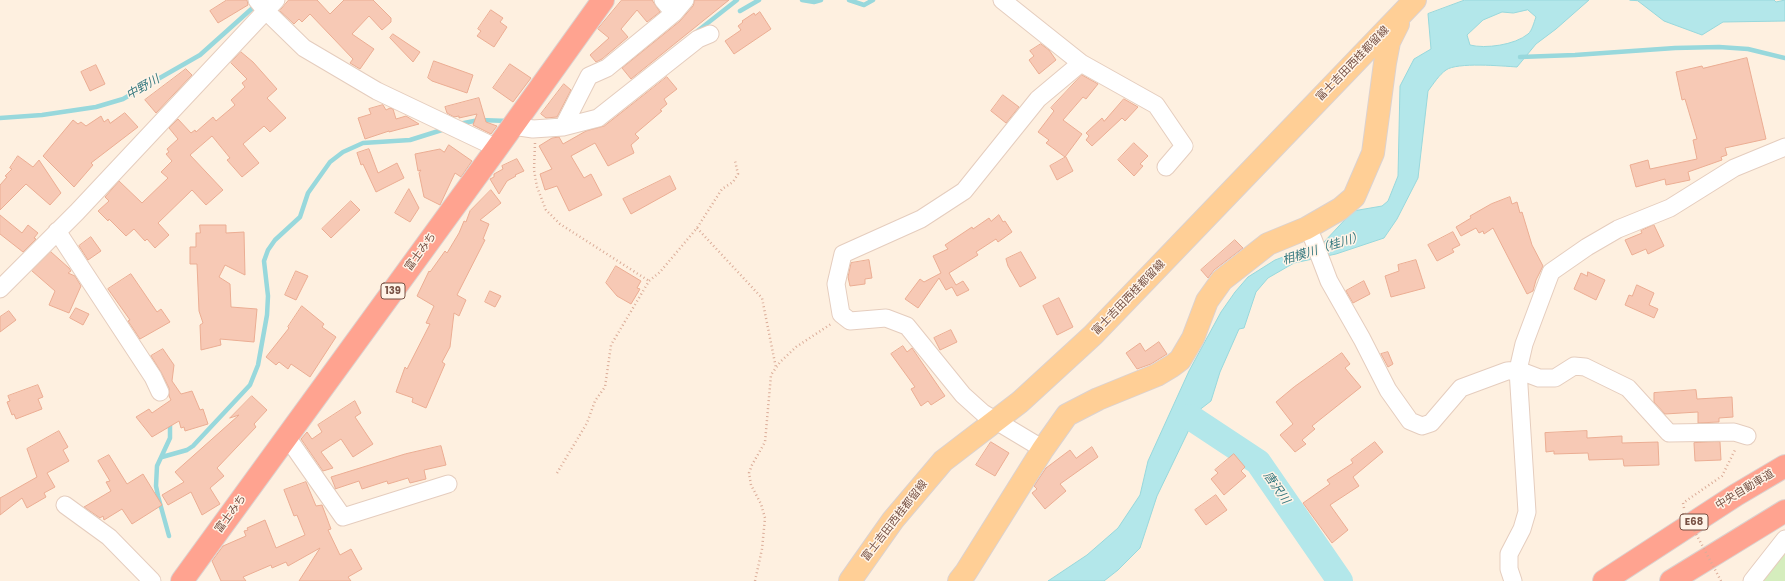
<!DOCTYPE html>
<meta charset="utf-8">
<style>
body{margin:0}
canvas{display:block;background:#fef0e0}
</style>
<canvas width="1785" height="581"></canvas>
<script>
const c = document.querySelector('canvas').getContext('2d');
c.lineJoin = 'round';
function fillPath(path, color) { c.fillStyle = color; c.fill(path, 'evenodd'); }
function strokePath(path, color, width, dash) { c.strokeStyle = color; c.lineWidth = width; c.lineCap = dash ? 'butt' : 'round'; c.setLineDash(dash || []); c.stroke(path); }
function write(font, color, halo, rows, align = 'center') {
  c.font = font + ' Poppins,"Noto Sans JP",sans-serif'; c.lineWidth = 3; c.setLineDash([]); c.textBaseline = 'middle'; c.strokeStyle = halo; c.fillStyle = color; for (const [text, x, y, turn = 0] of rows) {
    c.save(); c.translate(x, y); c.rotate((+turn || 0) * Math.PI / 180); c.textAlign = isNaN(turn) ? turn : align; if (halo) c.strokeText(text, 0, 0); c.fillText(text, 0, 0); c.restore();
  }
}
const green = new Path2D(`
 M1785,545v36h-40z`);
const water = new Path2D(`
 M1465,0h124l-33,29 -20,15 -19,23c-15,-1 -60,-5 -71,3 -7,5 -12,13 -18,21l-10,87 -21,41 -13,19 -48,16 -42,9 -26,15 -12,14 -12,36 -5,1 -19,43 -9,29 -13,10 -41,85 -17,52 -22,22 -14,11h-56l39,-26 31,-27 22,-33 8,-34 41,-90 32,-59 14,-20 13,-15 27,-17 49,-18 29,-31 29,-5 6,-5 10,-25 2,-90 14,-27 17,-10 -3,-35zM1528,10l8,7c-2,5 -4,14 -8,17 -13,11 -43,15 -58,11l-3,-10 16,-15 19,-8 11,1z
 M1630,0h144l2,2 9,-2v21l-62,1 -21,13 -38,-14 -26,-20z`);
const stream = new Path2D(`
 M802,0l12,2 7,-2
 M849,0l15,5 9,-5
 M740,11l19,-11
 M695,33l42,-33
 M1520,57l55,-2 100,-7 44,-1 29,2 37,9
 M0,118l42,-3 54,-8 27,-8 77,-44 57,-51
 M459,124l20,-4 30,1
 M162,457l25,-7 6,-4 57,-61 8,-20 9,-50 1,-19 -4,-35 4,-11 7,-10 25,-23 8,-24 22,-31 13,-10 20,-9 47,-3 35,-11
 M169,536l-11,-40 -2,-10 1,-20 13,-28v-16`);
const river = new Path2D(`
 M1190,417l68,45 82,119`);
const building = new Path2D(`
 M227,0h20l1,5 -30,18 -8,-12z
 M289,0h28l13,14 14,-14h29l18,18v4l-9,8 -13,-14 -17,18 22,15 -14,20 -10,-6 3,-4 -43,-45 -8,8 -3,-3 -5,5 -14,-13z
 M622,0h30l8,12 -13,10 -10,-12 -16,19 7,8 -26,22 -6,3 -6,-7 19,-17 -11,-9z
 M695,0h34l-98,79 -9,-11 58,-47 13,-15z
 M491,10l12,8 -3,4 7,5 -13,20 -17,-11 4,-5 -3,-2z
 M760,12l11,17 -37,25 -9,-13 16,-11 -3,-4 5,-4 -1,-1 12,-8 1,2z
 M393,34l27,18 -7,10 -23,-24z
 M1041,44l8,6 7,10 -17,14 -10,-14 5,-4 -4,-5z
 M241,52l12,10 24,27 -10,9 19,20 -16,14 -6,-6 -21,18 16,19 -17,14 -15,-17 3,-2 -18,-22 -22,19 33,35 -17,15 -14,-15 -34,33 11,12 -14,13 -8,-9 -2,2 -11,-12 -8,7 -17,-17 -1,2 -10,-10 11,-10 -4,-4 14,-16 23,22 26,-25 -7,-6 11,-11 -6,-7 3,-2 -2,-3 11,-10 -9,-11 9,-9 13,14 4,-3 1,2 17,-15 3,4 19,-16 -4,-5 14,-13 -3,-4 5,-4 -16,-16z
 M1747,58l19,81 -41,9 2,7 -6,2 1,3 -34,12 2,8 -24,5 -1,-6 -29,8 -6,-22 18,-5 2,9 47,-10 -4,-19 4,-1 -12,-40 -3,1 -6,-28 26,-6 1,2z
 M434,61l39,14 -6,18 -35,-12 -4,-3z
 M510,64l21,14 -18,24 -20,-14z
 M96,65l9,19 -15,7 -9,-19z
 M186,69l6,6 -36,38 -11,-13z
 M1082,75l16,9 -12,15 -3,-2 -20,23 19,14 -17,23 -19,-14 3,-3 -11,-8 16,-21 -3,-3z
 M667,77l10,12 -13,10 3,5 -7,6 2,1 -27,23 4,4 -8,7 3,8 -26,13 -13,-23 -24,13 13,22 7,-4 11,21 -33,16 -12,-25 -12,4 -5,-16 12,-5 -13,-23 13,-8 7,-1 4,7 23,-13 18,-5z
 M564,84l7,6 -14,27 -11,1 -5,-4z
 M1003,95l16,12 -13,16 -15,-12z
 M479,98l7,24 11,4 -6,8 -18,-9 4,-11 -18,4v-2l-5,1 -7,-4 -2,-6z
 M1124,99l14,8 -13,14 -3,-3 -30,28 -6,-6 3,-4 -3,-3 16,-15 2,3z
 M383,105l3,5 4,-2 3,1 3,10 10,-3 13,8 -30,8v-1l-24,8 -7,-21 13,-4 -2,-5z
 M125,113l13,14 -47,36 2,2 -19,22 -31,-31 30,-36 5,4 3,-2 5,4 15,-10 3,6 4,-3 2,4z
 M1134,143l14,13 -8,8 3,2 -9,10 -16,-16z
 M449,145l23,16 -11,16 -6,-4 -15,32 -16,-8 -5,-24 2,-3 -3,1 -3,-17 25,-5 4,3z
 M369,149l9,24 19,-10 7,15 -28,14 -13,-28 -2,1 -4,-12z
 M18,156l15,11 6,-7 22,33 -11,12 -24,-21 -26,26v-25l7,-8 -2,-1 7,-7 -2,-1z
 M1066,157l7,14 -16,9 -7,-14z
 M517,159l7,12 -9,4 1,1 -9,5 -8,13 -9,-15 4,-2v-3l9,-5 -1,-3z
 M670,176l6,13 -45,25 -8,-15z
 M409,189l10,19 -9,14 -15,-9z
 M491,190l10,13 -21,17 9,4 -6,15 2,1 -28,55 9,5 -7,16 -5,-3 -4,34 -8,15 3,2 -19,44 -14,-6 1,-4 -17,-6 9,-25 2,2 23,-45 -4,-1 8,-17 -17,-10 12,-25 1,1 15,-21 2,2 12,-20 5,-12 2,1 4,-11z
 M1510,197l2,7 5,-2 3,11 2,-1 10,33 11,21 -7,14 -3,11 -6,3 -34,-66 -9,6 -1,-3 -4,2 -3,-5 -15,8 -5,-9 15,-9 -1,-2 21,-12z
 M351,201l9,9 -29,28 -9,-9z
 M0,215l22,18 6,-8 10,8 -4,5 2,1 -13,13 -23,-18z
 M999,215l4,7 2,-1 7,11 -14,10 -2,-3 -20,13 2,3 -29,18 7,12 7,-4 6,9 -12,6 -5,-9 -6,3 -7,-12 -21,30 -13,-9 15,-20 4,3 17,-9 -8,-17 15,-7 -3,-4 27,-18 1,2 16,-11 2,3z
 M200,225h26v8l18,-1 1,43 -20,-10 -6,12 11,7 1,23 26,2 -3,33 -34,-3 1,6 -20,5 -1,-25 3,-2 -4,-12 -2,-47h-7v-17h6v-14h4z
 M1654,225l10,21 -16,8 -2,-5 -14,6 -7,-15 17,-7 -1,-2z
 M1453,232l7,13 -8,4 2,3 -17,9 -9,-16z
 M91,237l10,14 -13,9 -9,-14z
 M1235,240l8,8 -29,22 -6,8 -7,-8z
 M51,252l18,16 2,3 -3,2 7,3 6,10 -12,27 -20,-8 6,-14 -23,-20z
 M1021,252l15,26 -16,9 -12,-21 -2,-7z
 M869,260l3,18 -7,1v5l-15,2 -2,-9 3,-14z
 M1416,260l9,28 -34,9 -6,-21 14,-5 -1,-6z
 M616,266l25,15 -4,7 3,1 -9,15 -14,-8 -11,-13z
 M296,271l12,5 -12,24 -11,-5z
 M1588,272l17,8 -9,20 -22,-11 7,-16 6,3z
 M131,274l26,38 4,-3 9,13 -30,17 -12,-18 2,-1 -22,-31z
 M1364,281l6,13 -17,9 -7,-12z
 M1637,285l17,8 -5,12 9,4 -4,9 -29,-13 4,-10 3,1z
 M490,291l11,5 -6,11 -10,-5z
 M1059,298l14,29 -16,8 -14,-29z
 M302,306l22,18 -2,3 14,10 -26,40 -19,-13 -3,5 -9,-7 -3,3 -10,-8 23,-29 -1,-1z
 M76,308l13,6 -6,11 -13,-7z
 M9,311l7,9 -16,12v-15z
 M951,330l6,12 -17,8 -6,-12z
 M1159,342l8,12 -16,10 -14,5 -11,-16 14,-10 5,8z
 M903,346l4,6 5,-4 33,48 -14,9 -3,-4 -7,5 -10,-17 4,-2 -24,-33z
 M163,349l11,16 -2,16 9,13 11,-3 8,19 3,-1 5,15 -23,7 -1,-4 -3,1 -2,-7 -27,16 -16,-20 13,-8 3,4 19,-13 -2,-4v-8l-8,-16 -10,-16z
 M1388,352l5,12 -5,3 -7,-13z
 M1342,353l8,11 -5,4 16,19 -49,39 3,3 -13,11 4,4 -11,8 -15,-17 13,-11 -17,-22 18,-15z
 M38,385l5,12 -5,2 4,10 -26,10 -2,-5 -2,1 -5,-13 3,-1 -2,-5z
 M1696,390l1,9 35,-2 1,20 -14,1v4l-21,1v-11l-33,2 -11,-12v-9z
 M252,396l15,14 -13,14 2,3 -39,41 7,8 -14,12 10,16 -18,11 -11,-23 -23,13 -6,-10 22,-13 -9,-10 64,-57 -9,3z
 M355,401l6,12 -6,4 18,27 -20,13 -12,-18 -20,13 12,16 -10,3 -22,-32 6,-7 5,7 10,-7 -4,-7z
 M59,431l9,16 -5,3 6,11 -22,12 8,14 -11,6 2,4 -19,11 -5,-10 -22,17v-17l37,-21 -10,-28z
 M1587,431v7l35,-2v7l36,-1 1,23 -35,1 -1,-7 -34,1 -1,-7 -34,1v-3l-8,1 -1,-19z
 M991,442l18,11 -14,23 -19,-11z
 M1375,442l8,10 -30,25 6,9 -29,19 18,25 -16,13 -29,-40 27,-19 -3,-4 26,-17 -2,-3z
 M1720,442l1,18 -26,1 -1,-18z
 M441,446l5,19 -22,5 2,9 -16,4 -2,-5 -20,6 -1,-3 -25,8 -3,-8 -24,8v-2l-4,-10 74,-23z
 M1092,447l6,10 -38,27 6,7 -21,18 -13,-16 5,-4 -3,-3 12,-18 24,-18 6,8z
 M1234,454l11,13 -4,4 5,5 -22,19 -13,-16 7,-6 -3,-3z
 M109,455l18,29 16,-10 19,31 -30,19 -10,-15 -18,11 -1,-4 -3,2 -16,-11 27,-16 -5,-9 4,-1 -12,-20z
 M306,482l10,24 6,-1 9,24 -3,1 12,25 11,-6 11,20 -14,8 3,4h-52l21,-33 -32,18 -2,-4 -14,6 -1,-3 -28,12 3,4h-25l-9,-20 11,-15 23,-10 -2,-5 4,-1 -1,-2 18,-8 11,28 29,-13 -8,-20 -3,1 -10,-26z
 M1216,495l11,15 -21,15 -11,-15z`);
const path = new Path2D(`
 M535,143l-1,27 3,17 9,23 14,14 89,57
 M697,228l65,70 14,70
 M557,473l30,-50 8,-22 10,-14 6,-42 38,-64 11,-9 37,-44 25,-39 11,-7 5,-8 -3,-13
 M1684,508l-1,-5 39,-27 14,-28
 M755,581l7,-32 3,-31 -4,-14 -10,-19 -2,-12 3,-8 13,-23 6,-67 9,-13 16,-15 35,-23`);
const minor = new Path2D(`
 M257,0l8,10 39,38 73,43 120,57
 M663,0l11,13
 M1002,0l79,63 -43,36 -74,92 -43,28 -78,35 -7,30 5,30 9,7 36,-3 21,8 56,69 20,18 60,36
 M1081,63l75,42 28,41 -18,21
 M513,126l20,3 30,-2 35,-9 100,-79 12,-5
 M563,127l26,-51 18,-8 67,-55 11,-13
 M1307,228l6,11 16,42 33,58 26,51 22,31 12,5 9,-3 30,-35 46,-17 11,-1 21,8h16l19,-12 11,1 43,21 41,45 65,-1 13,4
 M57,231l96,146 7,15
 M0,289l77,-77 199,-212
 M287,437l56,80 105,-33
 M65,505l44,32 43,44
 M1513,581l-4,-12v-15l13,-25 5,-17 -9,-142 6,-26 27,-72 36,-25 31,-18 52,-21 64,-40 51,-21
 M1752,581l33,-42`);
const major = new Path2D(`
 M850,581l43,-61 50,-59 77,-59 73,-67 322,-335
 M959,581l7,-9 77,-123 24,-34 31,-16 59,-24 15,-9 8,-6 13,-22 14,-37 15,-21 46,-36 39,-16 33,-19 14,-12 19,-44 12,-90 4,-21 9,-18`);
const highway = new Path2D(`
 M182,581l315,-433 106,-148
 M1604,581l132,-86 49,-29
 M1671,581l114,-70`);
const pathBridge = new Path2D(`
 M1685,513l36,68`);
const shields = [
 [393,291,24],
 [1694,522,28]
];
const shieldNames = [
 ["139",393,291],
 ["E68",1694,522]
];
const streetNames = [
 ["富士吉田西桂都留線",1353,64,-46],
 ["富士みち",421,252,-54],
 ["富士吉田西桂都留線",1129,298,-46],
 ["中央自動車道",1745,490,-31],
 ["富士みち",231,514,-54],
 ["富士吉田西桂都留線",895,521,-52]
];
const waterNames = [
 ["中野川",143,88,-30],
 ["相模川（桂川）",1323,249,-17],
 ["唐沢川",1276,488,55]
];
fillPath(green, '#d5edbd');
fillPath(water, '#b3e7ea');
strokePath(water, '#98d8dc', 1);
strokePath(stream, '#98d8dc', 4.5);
strokePath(river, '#b3e7ea', 26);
fillPath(building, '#f7c9b5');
strokePath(building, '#ebad93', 1);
strokePath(minor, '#e5cdbe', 19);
strokePath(major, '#dcd2cf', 24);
strokePath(highway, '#dcd2cf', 24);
strokePath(path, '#dbac98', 2.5, [1, 3]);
strokePath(minor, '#fff', 17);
strokePath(major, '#ffcf96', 22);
strokePath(highway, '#ffa390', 22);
strokePath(pathBridge, '#dbac98', 2.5, [1, 3]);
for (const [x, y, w] of shields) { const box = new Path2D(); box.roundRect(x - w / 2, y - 8, w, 16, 3); c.fillStyle = '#fff4e8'; c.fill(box); strokePath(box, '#785245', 1); }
write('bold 10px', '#785245', null, shieldNames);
write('11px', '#785245', '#fff4e8', streetNames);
write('italic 12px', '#37797f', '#fff4e8', waterNames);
</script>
